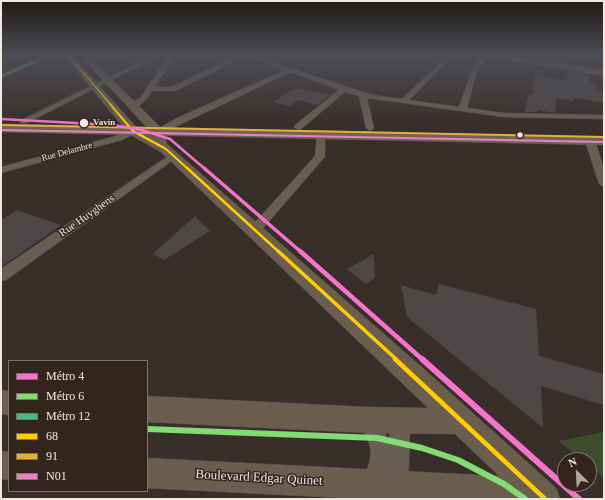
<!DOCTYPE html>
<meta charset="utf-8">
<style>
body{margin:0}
#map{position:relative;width:605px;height:500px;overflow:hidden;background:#382f2b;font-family:"Times New Roman",serif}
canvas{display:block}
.frame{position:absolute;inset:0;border:2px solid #f2e8e2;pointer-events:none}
.legend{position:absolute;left:8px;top:360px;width:140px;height:132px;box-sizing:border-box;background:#33251c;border:1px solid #7f736b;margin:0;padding:5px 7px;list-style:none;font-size:12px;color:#f2e8e2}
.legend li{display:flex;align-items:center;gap:8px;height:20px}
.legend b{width:20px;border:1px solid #7f736b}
.north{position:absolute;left:557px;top:452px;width:40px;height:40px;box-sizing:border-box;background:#33251c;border:1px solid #7f736b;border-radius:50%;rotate:336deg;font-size:11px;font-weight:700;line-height:16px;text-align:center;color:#f2e8e2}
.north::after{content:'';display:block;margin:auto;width:14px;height:18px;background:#b1a7a2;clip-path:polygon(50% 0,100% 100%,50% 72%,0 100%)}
</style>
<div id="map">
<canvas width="605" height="500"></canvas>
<div class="frame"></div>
<ul class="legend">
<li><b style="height:5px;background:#f673cc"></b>Métro 4</li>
<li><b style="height:5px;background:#82dc73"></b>Métro 6</li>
<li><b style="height:5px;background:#46b98b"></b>Métro 12</li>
<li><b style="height:5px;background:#ffcd02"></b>68</li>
<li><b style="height:5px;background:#e0b03a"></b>91</li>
<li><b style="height:5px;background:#e483c8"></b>N01</li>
</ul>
<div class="north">N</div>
</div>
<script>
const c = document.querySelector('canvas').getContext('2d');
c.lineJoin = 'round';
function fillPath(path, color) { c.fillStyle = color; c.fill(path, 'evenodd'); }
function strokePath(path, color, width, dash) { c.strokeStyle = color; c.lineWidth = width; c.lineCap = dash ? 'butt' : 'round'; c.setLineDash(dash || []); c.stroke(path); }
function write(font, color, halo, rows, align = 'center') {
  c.font = font + ' "Times New Roman",serif'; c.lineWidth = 3; c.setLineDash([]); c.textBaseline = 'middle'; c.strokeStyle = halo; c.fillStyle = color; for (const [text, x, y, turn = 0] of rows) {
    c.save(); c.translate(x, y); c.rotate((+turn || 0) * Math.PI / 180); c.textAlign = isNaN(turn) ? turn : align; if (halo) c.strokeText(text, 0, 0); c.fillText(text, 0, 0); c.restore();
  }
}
const green = new Path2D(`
 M604,432v46l-15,-13v-5h-7l-23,-19z`);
const building = new Path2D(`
 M570,72l20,3 -1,7 7,1 1,8h5l2,12 -30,-5v3l-18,-3 -1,15 -17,-3 -1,2h-12l3,-17h4l3,-21 30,7z
 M295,88l35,7 -12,10 -20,-5 -8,6 -17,-4z
 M17,210l44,15 -60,42v-47z
 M195,216l15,15 -46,29 -11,-6z
 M374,254l1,24 -9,6 -19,-15z
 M439,284l97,25 3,47 65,18v31l-63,-19 2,42 -136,-111 -6,-32 35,10z`);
const street = new Path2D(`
 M44,56h7l-50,22v-4z
 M94,56h8l-14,5 -3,-2z
 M152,56h7l-132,67h-6l-1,-2z
 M169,56h6l-20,31h16l66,-31h16l119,39 30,4 45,-43h6l-44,44 50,7 12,-35 11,-16h6l-11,16 -10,36 37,5 100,2v4l-100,-2 -137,-19 7,30 -4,3 -4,-3 -7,-32 -14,-4 -44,37 -3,1 -4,-3 1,-2 44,-35 -48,-18 -133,63 -4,-3 1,-2 24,-13 106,-47 -28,-10 -14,-3 -68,34h-23c-5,8 -12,18 -23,16v-4l11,-5z
 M554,56h12l-3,2 -33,5 -3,-2 3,-2z
 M592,56l12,1v4l-11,-4z
 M133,128l3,1 1,2 -1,2 -14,7 -121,33v-6l115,-31z
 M321,132l4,3v22l-2,2 -64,74h-8l-2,-3 2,-3 64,-71 2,-21z
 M590,138l5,3 9,28v18l-5,-3 -14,-43z
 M173,153l3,1 2,2 -2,2 -170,122 -5,1v-12z
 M367,411c12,5 18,20 22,32l1,-22 3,-7 7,-2 7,2 3,7 -2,78h-22l2,-30 -8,23 -8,3 -8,-3 -3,-8c5,-12 13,-27 8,-41 -2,-8 -8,-15 -12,-23l3,-7z`);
const secondary = new Path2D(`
 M65,56h8l64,72 16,9 -1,-4 -67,-72 1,-2h6l70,70 5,15 257,225 132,119 4,11h-196l-217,-11v-30l352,18 -44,-42 -88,-1 -220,-11v-26l220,11 61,1 -267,-256 -32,-18z
 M494,56h17l93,14v6l-106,-18z
 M1,390l8,1v24l-8,-1z
 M1,451l8,1v28l-8,-1z`);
const primary = new Path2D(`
 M1,124l603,13v8l-603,-13z`);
const bus1Far4 = new Path2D(`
 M69,56l42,49`);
const bus1Far3 = new Path2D(`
 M110,104l23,27 33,18 22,20`);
const bus1Far2 = new Path2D(`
 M187,168l92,84`);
const bus1Far1 = new Path2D(`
 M278,251l119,109`);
const bus1 = new Path2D(`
 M395,359l150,140`);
const bus2 = new Path2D(`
 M1,125l603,12`);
const bus3 = new Path2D(`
 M1,130l603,12`);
const metro1Far3 = new Path2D(`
 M1,119l112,6 29,5 28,9 35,30`);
const metro1Far2 = new Path2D(`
 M204,168l97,84`);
const metro1Far1 = new Path2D(`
 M300,251l123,109`);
const metro1 = new Path2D(`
 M422,359l157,140`);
const metro2 = new Path2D(`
 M147,429l230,9 45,10 36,12 46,24 21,15`);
const metro3 = new Path2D(`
 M1,76l48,-20`);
const markers = [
 [84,123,5,"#f2e8e2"],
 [520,135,3.5,"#f2e8e2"]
];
const farStopnames = [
 ["Vavin",93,123]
];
const farStreetnames = [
 ["Rue Delambre",67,152,-15]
];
const streetNames = [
 ["Rue Huyghens",87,216,-35]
];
const nearStreetnames = [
 ["Boulevard Edgar Quinet",259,478,3]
];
fillPath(green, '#3d4d2e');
fillPath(building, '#4d4748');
strokePath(street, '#554d49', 1);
strokePath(secondary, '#554d49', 1);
strokePath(primary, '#554d49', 1);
fillPath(street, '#695e52');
fillPath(secondary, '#6b5e4f');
fillPath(primary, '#726350');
strokePath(bus1Far4, '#ffcd02', 1.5);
strokePath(bus1Far3, '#ffcd02', 2);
strokePath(bus1Far2, '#ffcd02', 2.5);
strokePath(bus1Far1, '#ffcd02', 3.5);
strokePath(bus1, '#ffcd02', 4.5);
strokePath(bus2, '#e0b03a', 2);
strokePath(bus3, '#e483c8', 2);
strokePath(metro1Far3, '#f673cc', 2.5);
strokePath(metro1Far2, '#f673cc', 3.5);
strokePath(metro1Far1, '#f673cc', 4.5);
strokePath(metro1, '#f673cc', 6);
strokePath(metro2, '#82dc73', 6);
strokePath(metro3, '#46b98b', 2);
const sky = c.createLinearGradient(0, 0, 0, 126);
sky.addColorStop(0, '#1f1a18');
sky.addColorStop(0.44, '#4d4d55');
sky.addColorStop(1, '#4d4d5500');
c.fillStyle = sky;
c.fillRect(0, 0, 605, 126);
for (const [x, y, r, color] of markers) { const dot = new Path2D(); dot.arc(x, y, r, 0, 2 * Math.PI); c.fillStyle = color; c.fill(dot); strokePath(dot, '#33251c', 1.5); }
write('bold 9px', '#f2e8e2', '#33251c', farStopnames, 'left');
write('9px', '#f2e8e2', '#33251c', farStreetnames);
write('11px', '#f2e8e2', '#33251c', streetNames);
write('13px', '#f2e8e2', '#33251c', nearStreetnames);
</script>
